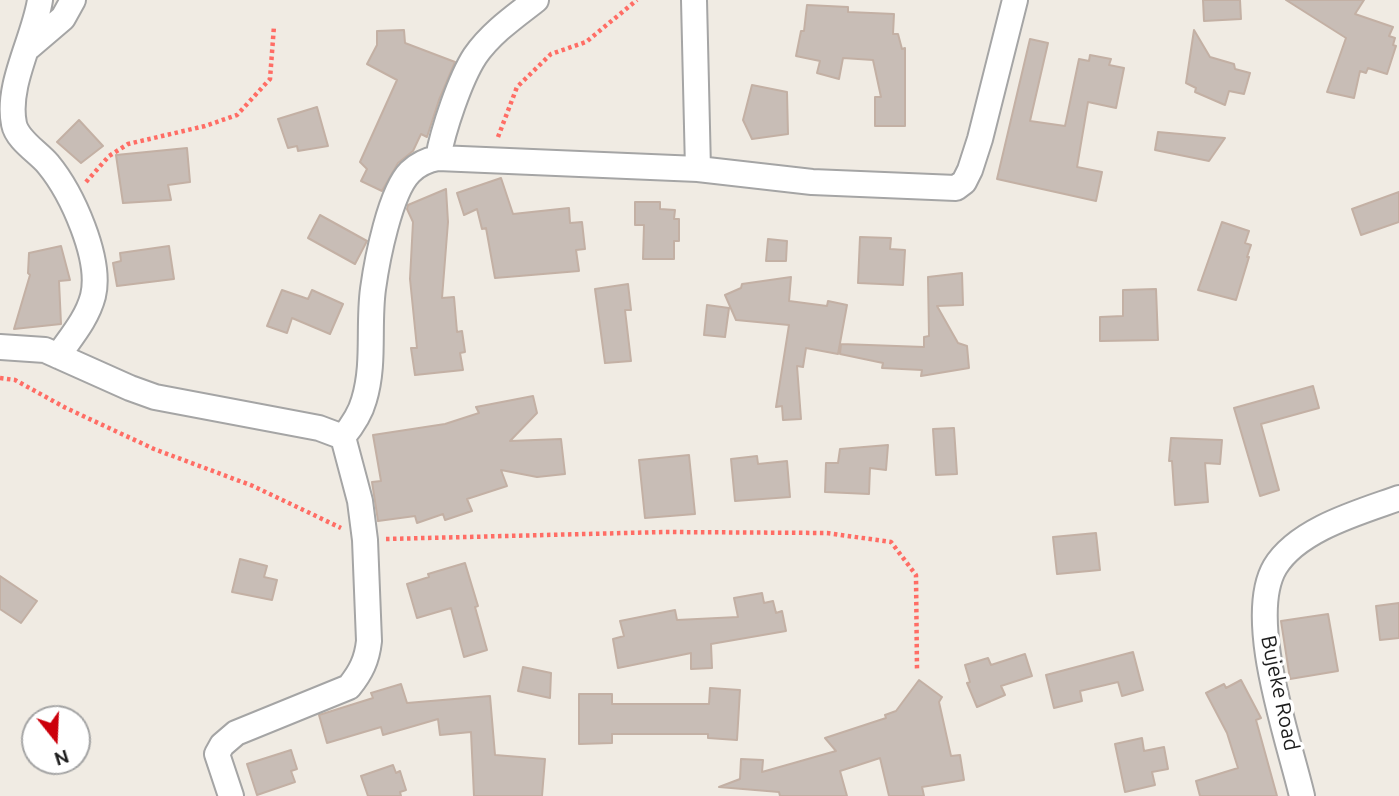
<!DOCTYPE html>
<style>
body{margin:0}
#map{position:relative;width:1399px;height:796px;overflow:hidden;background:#f0ebe3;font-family:Ubuntu,sans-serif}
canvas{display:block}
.north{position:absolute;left:21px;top:705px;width:70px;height:70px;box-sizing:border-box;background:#fff;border:2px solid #a5a5a5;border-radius:50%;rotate:162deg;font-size:19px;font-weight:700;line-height:28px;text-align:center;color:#1e1e1e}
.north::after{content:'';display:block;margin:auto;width:24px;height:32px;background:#cc000b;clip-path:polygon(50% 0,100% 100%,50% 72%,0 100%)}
</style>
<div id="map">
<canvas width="1399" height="796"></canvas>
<div class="north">N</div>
</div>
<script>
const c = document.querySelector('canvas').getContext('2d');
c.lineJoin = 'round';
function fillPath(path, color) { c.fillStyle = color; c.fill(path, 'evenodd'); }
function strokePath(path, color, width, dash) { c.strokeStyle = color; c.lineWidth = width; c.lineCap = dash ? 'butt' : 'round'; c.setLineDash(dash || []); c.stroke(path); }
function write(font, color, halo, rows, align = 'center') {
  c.font = font + ' Ubuntu,sans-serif'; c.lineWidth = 7; c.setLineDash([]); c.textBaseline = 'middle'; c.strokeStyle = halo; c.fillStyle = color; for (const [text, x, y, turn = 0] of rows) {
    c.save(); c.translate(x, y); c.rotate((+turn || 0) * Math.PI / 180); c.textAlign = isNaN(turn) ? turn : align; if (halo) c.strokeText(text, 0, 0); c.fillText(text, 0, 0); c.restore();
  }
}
const building = new Path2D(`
 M1203,0h37l1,19 -37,2z
 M1286,0h78l-9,14 38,13 -4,9 6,2 -2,7 3,1 -9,28 -19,-6 -2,5 -6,-2 -6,27 -27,-6 19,-54z
 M807,5l41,2v5l46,2 -1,20h5l4,15 3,-1v78h-30v-29h6l-8,-37 -30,-2 -4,21 -22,-6 3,-12 -24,-5 5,-25h3z
 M404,30l1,13 50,19 -16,38 -12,37 -6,-3 -8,17 -15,12 -16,28 -21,-10 6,-12 -7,-7 37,-82 -30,-16 10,-19v-14z
 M1194,30l16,27 24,7 1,5 15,4 -6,21 -15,-3 -4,14 -30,-13 1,-4 -10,-5z
 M1030,39l18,4 -18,78 35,5 14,-67 10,2 1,-6 21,4 -2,6 15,3 -8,40 -28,-6 -11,65 25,5 -6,29 -99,-22z
 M752,85l35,7 1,42 -36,5 -9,-19z
 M317,107l11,39 -30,5 -1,-5 -9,2 -10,-29z
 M79,120l24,26 -22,17 -24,-21z
 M1158,132l67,6 -16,23 -54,-11z
 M187,148l3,34 -22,3 3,15 -48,3 -7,-48z
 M501,178l12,36 56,-6 1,15 12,-1 3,27 -9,1 3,21 -84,7 -9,-50 -4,1 -5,-20 -13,6 -7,-22z
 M446,189l2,33 -6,76 12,-1 3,35 5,-1 3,21 -5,1 3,17 -48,5 -4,-27h6l-7,-69 3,-57 -6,-13 1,-4z
 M1399,192v30l-38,13 -9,-26z
 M635,202h25v7l15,1 -1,9h5v22h-5v18h-31l1,-34h-9z
 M320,215l47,26 -12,23 -47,-26z
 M1222,222l27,9 -4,12 6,2 -4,12h2l-13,43 -38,-10z
 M860,237l31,1 -1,11 15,1 -2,35 -45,-2z
 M768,239l19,2 -1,20h-20z
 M61,246l9,34 -11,1 2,43 -47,5 16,-54 -2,-2 1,-20z
 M169,246l5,33 -57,7 -4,-23 8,-2 -1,-8z
 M962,273l1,32 -26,1 21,37 9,3 2,22 -48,8 1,-6 -40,-2 1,-5 -43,-9 1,-10 83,3v-10l5,-1 -1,-59z
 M791,277l-2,24 38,5 1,-5 19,4 -9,49 -32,-6 -3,19 -6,-1 4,53 -18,1 -1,-14 -6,1 13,-82 -53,-5 -11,-25 16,-7 1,-4z
 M628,284l3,26h-6l6,51 -26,2 -10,-74z
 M1156,289l2,51 -58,1v-24l23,-1v-26z
 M282,290l26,9 4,-9 31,14 -13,30 -38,-16 -5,15 -20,-7z
 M707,305l22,3 -4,29 -21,-2z
 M1313,386l6,22 -58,16 18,66 -19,6 -26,-88z
 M533,396l4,17 -27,28 51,-2 4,35 -28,3 -36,-7 6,16 -40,13 5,12 -27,9 -2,-6 -26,9 -2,-7 -37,5 -6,-39 9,-1 -8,-46 72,-11 34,-11 -3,-6z
 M954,428l3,46 -21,1 -3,-46z
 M1171,438l51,2 -2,24 -15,-1 3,39 -33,3 -3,-44h-3z
 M888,445l-2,25 -16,-2 -1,26 -44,-2 1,-29h12l2,-14z
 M689,455l6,59 -50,4 -6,-58z
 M757,456l1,8 29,-3 3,36 -55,4 -4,-42z
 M1096,533l4,37 -43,4 -4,-37z
 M240,559l27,7 -3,11 13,3 -5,20 -40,-8z
 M465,563l13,43 -3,1 12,43 -23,7 -13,-49 -34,10 -10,-34 22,-7 -1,-3z
 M0,576l37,25 -16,22 -21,-14z
 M762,593l2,10 9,-2 3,12 6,-2 4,20 -75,13 1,24 -21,1v-16l-73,15 -5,-29 11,-3 -4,-15 55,-11 2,10 61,-3 -4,-19z
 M1399,603v35l-19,2 -4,-34z
 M1328,614l10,57 -48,8 -9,-58z
 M1133,652l10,38 -21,6 -4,-14 -38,9 2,10 -28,7 -8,-33z
 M1025,654l7,22 -31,10 4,9 -28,12 -10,-24 3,-1 -5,-17 23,-7 3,7z
 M523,667l28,6 -1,25 -32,-7z
 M919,680l23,17 -3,5 12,54 9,-1 4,25 -42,7 2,9h-35l-9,-38 -40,13 7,25h-67l-1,-4 -60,-5 21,-8 1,-20 22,1 -1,12 74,-21 -11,-13 61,-20 -1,-3 11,-4z
 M1241,680l20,38 -5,2 21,76h-77l-4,-15 42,-13 -11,-35 -21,-40 18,-9 2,4z
 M401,684l6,19 83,-7 5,59 50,4 -3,37h-68l-3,-64 -31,3 -2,-16 -55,16 -2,-8 -54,16 -8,-28 54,-17 -2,-5z
 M710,688l30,2 -3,50 -29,-2v-4h-96v9l-33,1v-50h33v10h97z
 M1142,738l2,13 20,-4 4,22 -16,3 3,13 -30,7 -10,-48z
 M291,750l6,19 -6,2 4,11 -38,13 -10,-31z
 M393,765l3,8 4,-2 6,19 -6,2 1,4h-33l-7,-20z`);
const path = new Path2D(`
 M498,137l19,-50 34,-33 35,-12 51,-42
 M86,182l23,-26 19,-12 77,-18 32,-11 33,-36 4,-53
 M0,378l15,2 51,28 88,41 99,37 88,42
 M386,539l279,-7 162,1 64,9 25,33 1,95`);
const minor = new Path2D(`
 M40,0c-6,39 -34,85 -26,124 3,16 24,28 34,40 24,29 54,95 45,132 -6,23 -22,41 -35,60
 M694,0l4,169
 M29,47l34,-29 10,-18
 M438,158c5,-28 22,-79 37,-102 16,-23 39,-39 61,-56
 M0,347l45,3 85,38 25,9 164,31 24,9
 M231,796l-14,-42 5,-9 14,-12 113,-46c12,-15 18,-27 20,-46l-4,-101 -5,-39 -17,-64c9,-11 17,-22 21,-37 11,-36 4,-74 9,-111 4,-29 17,-97 37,-117 8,-8 17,-12 28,-14l260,11 114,13 144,6 8,-6 6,-12 10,-31 35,-139
 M1302,796c-13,-56 -57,-178 -27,-229 23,-38 85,-55 124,-69`);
const streetNames = [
 ["Bujeke Road",1280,693,78]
];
fillPath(building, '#c8bdb6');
strokePath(building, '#c3b0a4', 2);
strokePath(minor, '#a5a5a5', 28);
strokePath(path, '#ff6d65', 4.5, [3.5, 3.5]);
strokePath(minor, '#fff', 24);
write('21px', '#1e1e1e', '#fff', streetNames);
</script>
